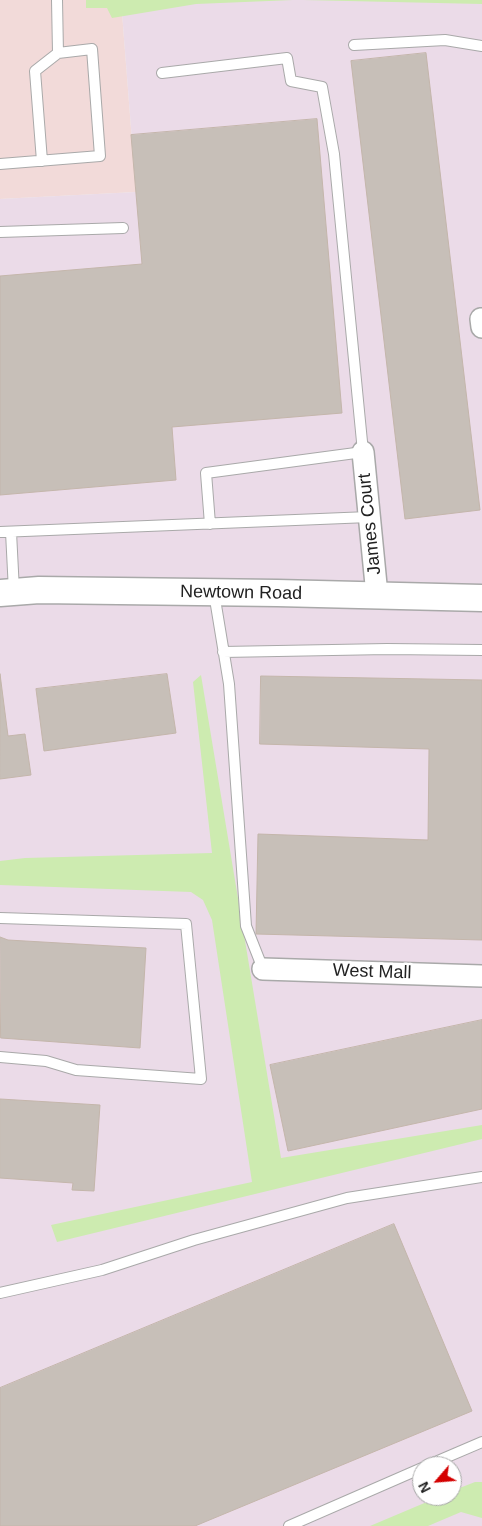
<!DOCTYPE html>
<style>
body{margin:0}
#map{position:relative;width:482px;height:1526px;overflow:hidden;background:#f2efe9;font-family:Arial,sans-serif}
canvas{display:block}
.north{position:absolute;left:412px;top:1456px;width:50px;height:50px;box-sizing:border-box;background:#fff;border:1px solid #a7a7a7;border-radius:50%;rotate:243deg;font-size:14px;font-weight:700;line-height:20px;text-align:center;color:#222}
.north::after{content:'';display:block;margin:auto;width:18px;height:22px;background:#d40000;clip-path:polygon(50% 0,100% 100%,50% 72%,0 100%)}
</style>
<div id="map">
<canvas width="482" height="1526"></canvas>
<div class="north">N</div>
</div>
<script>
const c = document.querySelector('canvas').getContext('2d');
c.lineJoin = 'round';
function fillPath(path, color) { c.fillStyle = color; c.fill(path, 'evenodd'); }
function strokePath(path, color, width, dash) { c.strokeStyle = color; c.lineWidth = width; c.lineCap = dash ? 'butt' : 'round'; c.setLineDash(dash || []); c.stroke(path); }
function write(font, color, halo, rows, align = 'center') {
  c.font = font + ' Arial,sans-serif'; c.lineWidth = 5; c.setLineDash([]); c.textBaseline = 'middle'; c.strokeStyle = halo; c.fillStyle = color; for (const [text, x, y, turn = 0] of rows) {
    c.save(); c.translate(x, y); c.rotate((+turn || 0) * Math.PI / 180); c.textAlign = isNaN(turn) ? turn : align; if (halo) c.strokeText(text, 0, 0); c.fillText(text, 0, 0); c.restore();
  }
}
const commercial = new Path2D(`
 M0,0h121l15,192 -136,7z`);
const industrial = new Path2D(`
 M121,0h361v1526h-482v-1327l136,-7zM422,1466h30v30h-30z`);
const grass = new Path2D(`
 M86,0h207l-97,4 -84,14 -5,-10h-21z
 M303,0h179v4z
 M201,675l80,483 201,-33v14l-425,103 -6,-17 201,-43 -40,-262 -9,-20 -12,-8 -191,-7v-24l25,-3 187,-5 -19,-171z
 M475,1482h7v36l-21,-6 -33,14h-58l71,-30h11v-5z`);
const building = new Path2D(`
 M426,53l54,457 -75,9 -54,-458z
 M317,119l25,294 -170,14 4,53 -176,15v-219l142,-12 -11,-129z
 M0,674l8,62 17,-2 6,41 -31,4z
 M167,674l9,59 -132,18 -8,-62z
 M261,676l221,4v260l-226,-6 2,-100 170,6 1,-91 -169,-5z
 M0,937l8,3 138,8 -6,100 -139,-10z
 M482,1020v89l-194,42 -18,-86z
 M0,1099l100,6 -6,86 -22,-1 1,-7 -73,-5z
 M394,1224l78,187 -277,115h-195v-138z`);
const service = new Path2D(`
 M354,45l91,-5 37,6
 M162,73l125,-15 4,23 31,6 12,67 29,298 -157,21 4,51
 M42,161l-7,-90 23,-18
 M0,164l100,-8 -8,-107 -34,4 -1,-53
 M0,232l123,-4
 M0,532l369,-15
 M11,532l3,59
 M214,593l15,91 17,242 17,43
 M223,652l164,-3 95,1
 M0,918l186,6 15,155 -125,-9 -30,-9 -46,-4
 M0,1293l102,-23 92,-30 153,-42 135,-21
 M426,1466l56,-24
 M289,1526l133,-58`);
const minor = new Path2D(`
 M481,319l1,8
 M363,452l14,143
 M263,969l219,7`);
const tertiary = new Path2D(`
 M0,593l39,-3 238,3 205,5`);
const streetNames = [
 ["James Court",370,524,-96],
 ["Newtown Road",241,593,1],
 ["West Mall",372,972,2]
];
fillPath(commercial, '#f2dad9');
fillPath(industrial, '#ebdbe8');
fillPath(grass, '#cdebb0');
fillPath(building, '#c7bfb8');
strokePath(building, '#c4b6ab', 1);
strokePath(service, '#a9a9a9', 12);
strokePath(minor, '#a9a9a9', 24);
strokePath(tertiary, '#a9a9a9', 29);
strokePath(service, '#fff', 10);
strokePath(minor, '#fff', 21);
strokePath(tertiary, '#fff', 26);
write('18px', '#222', '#fff', streetNames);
</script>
